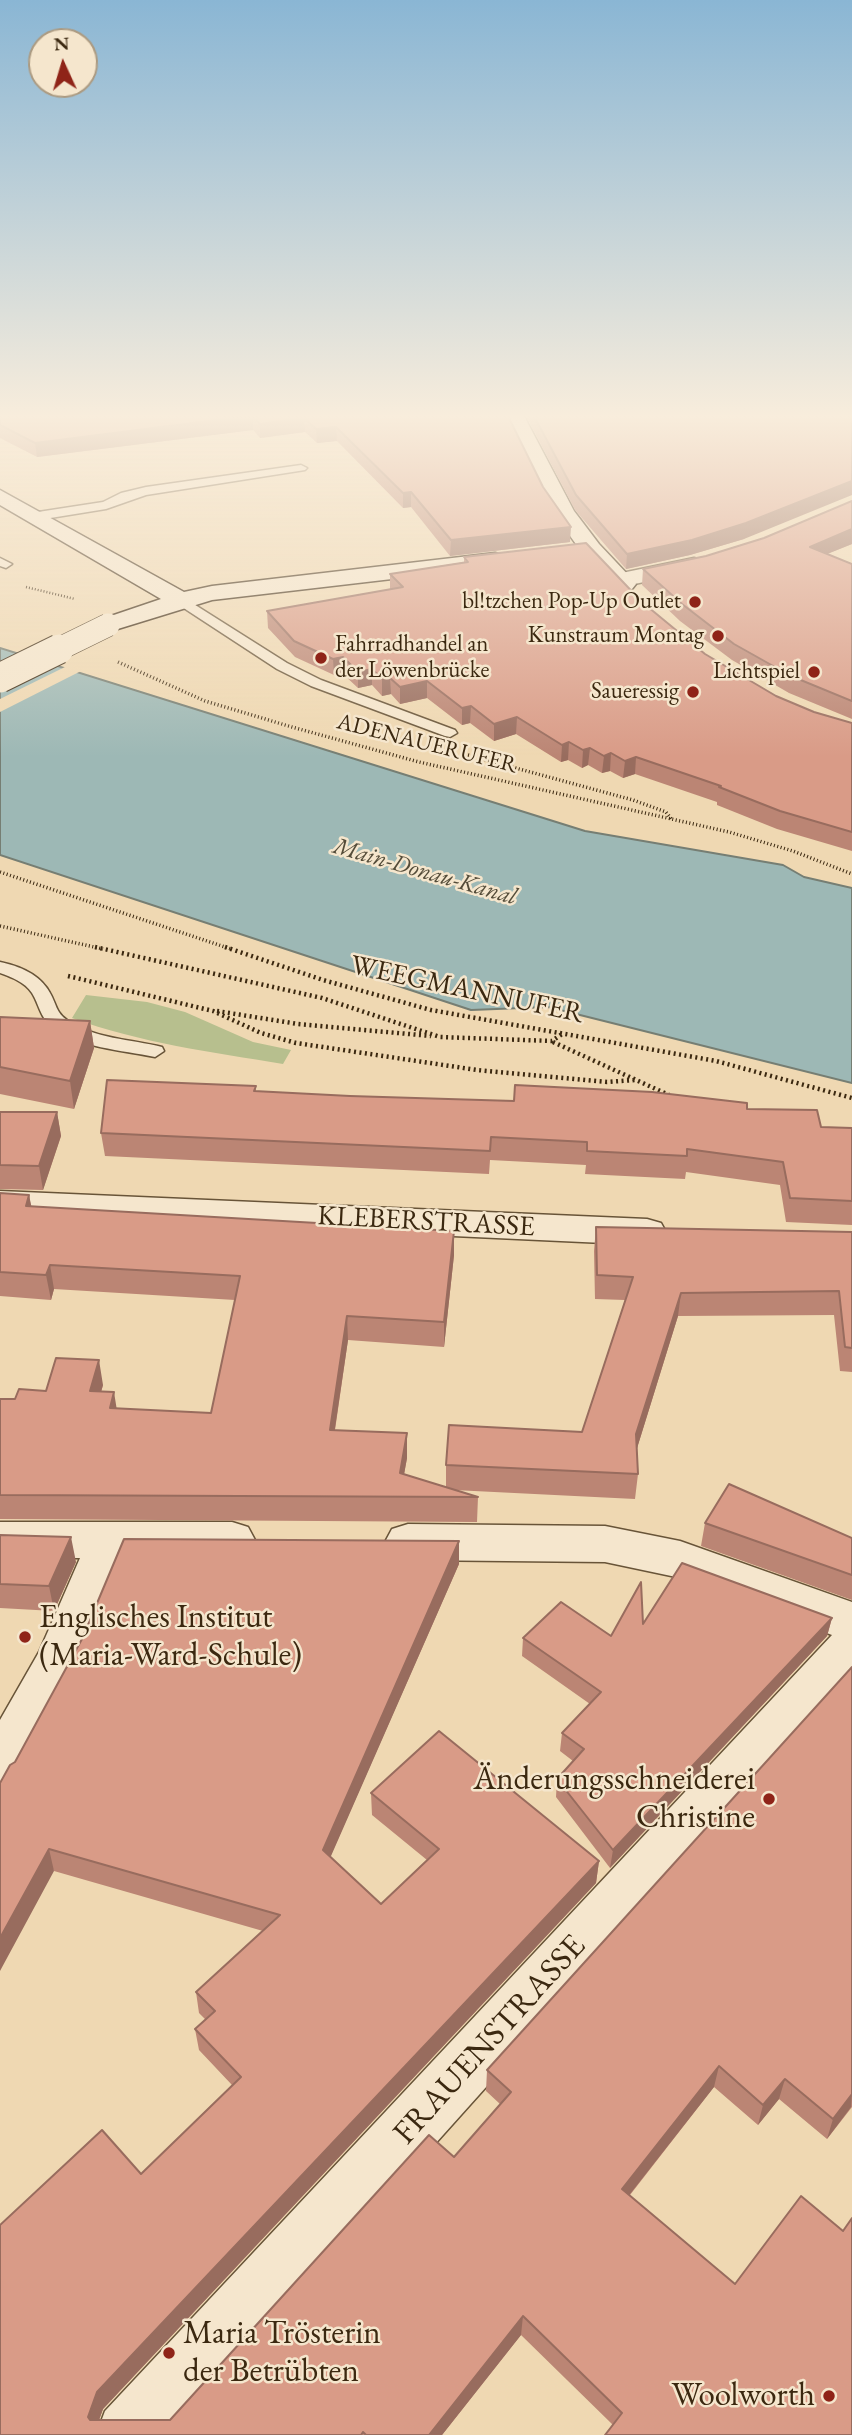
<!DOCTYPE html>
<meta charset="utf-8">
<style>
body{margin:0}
#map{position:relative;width:852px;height:2435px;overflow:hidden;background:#efd8b2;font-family:"EB Garamond",serif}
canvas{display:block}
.north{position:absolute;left:28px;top:28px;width:70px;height:70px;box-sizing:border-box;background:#f5e6cd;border:2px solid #ab9a81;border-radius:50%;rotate:356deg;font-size:19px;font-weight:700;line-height:28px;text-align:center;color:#3b2810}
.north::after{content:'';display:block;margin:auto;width:24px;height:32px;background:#8f2418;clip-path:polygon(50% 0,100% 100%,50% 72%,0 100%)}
</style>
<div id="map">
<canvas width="852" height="2435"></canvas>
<div class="north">N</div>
</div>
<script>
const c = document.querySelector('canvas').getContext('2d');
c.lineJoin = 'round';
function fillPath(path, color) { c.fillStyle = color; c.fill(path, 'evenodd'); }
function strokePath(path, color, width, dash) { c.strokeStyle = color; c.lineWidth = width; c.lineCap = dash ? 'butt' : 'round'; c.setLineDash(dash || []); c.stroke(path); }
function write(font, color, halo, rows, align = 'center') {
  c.font = font + ' "EB Garamond",serif'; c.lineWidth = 5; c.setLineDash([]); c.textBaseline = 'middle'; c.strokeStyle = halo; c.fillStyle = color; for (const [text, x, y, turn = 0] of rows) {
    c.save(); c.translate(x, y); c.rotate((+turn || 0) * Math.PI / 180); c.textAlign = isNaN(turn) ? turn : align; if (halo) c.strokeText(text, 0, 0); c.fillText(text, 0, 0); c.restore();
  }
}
const green = new Path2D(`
 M86,995l61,7 38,10 68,30 38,8 -8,14c-72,-12 -142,-21 -211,-46z`);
const water = new Path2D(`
 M0,648l585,183 198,34 21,12 48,11v195l-304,-76 -77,3 -471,-155z`);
const pier = new Path2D(`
 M69,665l14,5 -83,42v-13z`);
const pathFar2 = new Path2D(`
 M26,587l49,12`);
const pathFar1 = new Path2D(`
 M118,662l87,39 87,26 127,35 310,70 64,19 59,23
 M468,755l165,45 33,12 6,8
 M0,872l231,77
 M0,926l103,23`);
const path = new Path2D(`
 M95,947l227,51 118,39 112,4 10,-7
 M225,947l98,33 108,30 285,51 136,37
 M68,976l145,35 48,22 35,10 181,27 130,12 28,-2
 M217,1011l81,13 133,12
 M553,1042l116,53`);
const lane = new Path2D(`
 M301,465l6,3 -2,2 -159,25 -40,14 -68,11 -6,-4 6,-4 65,-10 18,-9 25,-6z
 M0,558l12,6 -6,4 -6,-2z
 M181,596l106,67 34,17 134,50 2,3 -7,4 -5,-1 -134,-50 -34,-17 -101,-66v-6z
 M0,962c19,4 40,12 50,31 6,10 6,20 17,27 27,19 64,19 95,27l2,4 -9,6c-33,-7 -77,-9 -104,-31 -11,-9 -12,-22 -19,-33 -7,-11 -21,-16 -32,-20z`);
const street = new Path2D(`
 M694,558l8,2 4,5 -4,5 -82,17 -8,-2 -4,-5 4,-5z
 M0,1191l647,28 14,4 5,9 -5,9 -14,4 -647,-30z
 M0,1522h232l16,5 7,13 -7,13 -16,5h-106l-42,102 -66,123 -18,6v-69l39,-68 41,-94h-80z
 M408,1524l197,2 75,15 172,61v77l-678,756h-78l9,-24 727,-776 -156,-58 -71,-15 -197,-2 -16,-5 -7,-13 7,-13z`);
const secondary = new Path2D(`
 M504,416h20l50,95 25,33 33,35 4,5 -4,5h-16l-33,-35 -30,-42z
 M0,490l184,102 28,-6 283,-33 8,2 4,5 -4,5 -8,2 -283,33 -104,32 -9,-2 -3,-5 3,-5 62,-21 -161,-94z`);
const secondaryBridgeFar1 = new Path2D(`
 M55,651l53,-26`);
const secondaryBridge = new Path2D(`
 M0,678l59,-29`);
const wall = new Path2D(`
 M0,416h508l62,126 -120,14 -39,-49 -8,1 -66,-67 -20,2 -12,-11 -45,6 -7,-8 -216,27 -37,-19z
 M526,416h326l-108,123 -54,16 -64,14 -51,-59z
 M852,501v43l-25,10 25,10v155l-63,-26 -57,-33 -52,-39 -38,-36 1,-16 63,-13 58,-18z
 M464,557l178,45 63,52 71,42 38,16 38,11v128l-75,-22 -60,-24v-3l-82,-28 -12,4 -13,-7 -8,2 -14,-8 -6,3 -14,-8 -7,2 -45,-28 -22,7 -24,-18 -8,2 -35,-27 -27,6 -9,-10 -9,2 -10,-11 -14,3 -15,-14 -9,1 -39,-18 -27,-29 -1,-17 123,-21v-16l74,-12z
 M0,1017l90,4 4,27 -20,61 -74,-15z
 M256,1086v5l94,5 397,13 74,18 31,1v97l-66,-3 -6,-37 -94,-13 -1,7 -100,-5 1,-9 -96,-5 -1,14 -384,-18 -4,-23z
 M0,1112h57l4,24 -18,54 -43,-1z
 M0,1193l29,2 2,12 423,48 -10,92 -96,-7 -13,90 72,28 -3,16 42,13v-22l136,-33 43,-132 -30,-1 -1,-48 2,-24 256,5v140l-12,-1 -6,-56 -156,1 -41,132 1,26 -3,25 -181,-9 24,7 -1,25 -477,-3v-120h15l31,-8 57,-6 -2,7 16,17 94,4 24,-113 -181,-11 -3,11 -51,-4z
 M705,1523l147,15v62l-151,-54z
 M0,1535l76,27 -22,49 -54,-3z
 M459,1541v23l-129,293 51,47 46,-44 -55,-45 -1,-22 228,68 -3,22 -493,526 -4,11h71l284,-263 46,-53 -14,-13 1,-21 365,-403v440l-25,32 -48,-40 -21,26 -44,-38 -84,108 222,240 -239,-10 -92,-90 -79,100h-442l141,-261 91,-89 -33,-35 -4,-21 11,-9 -7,-7 -3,-21 67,-61 -209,-60 -54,-88z
 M832,1618l-5,18 -217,232 -54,-71 1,-18 16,-18 -13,-10 2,-18 28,-29 -68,-48 1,-18 88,-2 32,-12z`);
const shadedWall = new Path2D(`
 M248,416h5v14l-216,27 -2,-14z
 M304,418l1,14 -45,6v-14z
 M336,427l1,14 -20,2 -1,-14z
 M852,481v14l-108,44 -54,16 -64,14 1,-15z
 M411,492v15l-8,1v-15z
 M571,527l-1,15 -120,14 1,-16z
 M852,529v15l-45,18 3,-15z
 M343,657v17l-9,1 -1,-16z
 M372,669v16l-14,3v-16z
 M390,678l1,16 -9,2v-17z
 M427,681v17l-27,6v-17z
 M471,706l-1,17 -8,2v-17z
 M517,717l-1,17 -22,7v-17z
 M569,742l-1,18 -7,2 1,-17z
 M590,748l-2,17 -6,3 1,-18z
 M611,753l-1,18 -8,2 2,-17z
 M636,757l-1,17 -12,4 2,-17z
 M90,1021l4,27 -20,61 -4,-28z
 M57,1112l4,24 -18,54 -4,-24z
 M29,1195l5,24 -8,-13z
 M454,1231v24l-10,92v-25z
 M50,1265l4,24 -3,11 -5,-25z
 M681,1293l-3,23 -44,142 2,-24z
 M347,1316l1,24 -17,115 -1,-25z
 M99,1360l4,25 -9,31 -4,-25z
 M114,1392l4,25 -8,-9z
 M407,1433v25l-7,39v-24z
 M71,1537l5,25 -22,49 -5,-25z
 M459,1541v23l-135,308 -1,-22z
 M832,1618l-5,18 -217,232 3,-18z
 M49,1849l5,22 -54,100v-33z
 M599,1861l-3,22 -493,526 -9,25 -6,-17 9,-25z
 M719,2066l-5,21 -95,121 3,-19z
 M785,2079l-6,20 -21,26 5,-20z
 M852,2094l-1,13 -24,32 6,-20z
 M523,2316l-2,19 -79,100h-13z`);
const building = new Path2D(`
 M0,416h248l-213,27 -35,-18z
 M253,416h255l35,71 28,40 -120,13 -40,-48 -8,1 -67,-66 -20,2 -12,-11 -44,6z
 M534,416h318v65l-106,42 -54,17 -65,14 -51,-59z
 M852,501v28l-42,18 42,17v137l-61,-25 -57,-32 -52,-40 -39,-35 63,-13 58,-18z
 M586,543l56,59 63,52 71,42 38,16 38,11v109l-72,-21 -61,-24 2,-1 -85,-29 -11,4 -14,-8 -7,3 -14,-8 -7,2 -14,-8 -7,3 -45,-28 -23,7 -23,-18 -9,2 -35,-27 -27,6 -10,-9 -8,1 -10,-10 -14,3 -15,-15 -10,2 -39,-18 -27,-30 136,-24 -13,-13 78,-12 -4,-5z
 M0,1017l90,4 -20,60 -70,-14z
 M107,1080l149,6 -2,5 96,5 164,5 1,-16 137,7 95,11v6l70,1 4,17 31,1v73l-62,-3 -7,-36 -96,-13v7l-100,-5v-9l-96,-5 -1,14 -389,-18z
 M0,1112h57l-18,54 -39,-1z
 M0,1193l29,2 -3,11 428,25 -10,91 -97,-6 -17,114 77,3 -7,40 78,24 -478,-2v-96h15l4,-10 27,2 10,-33 43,2 -9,31 24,1 -4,16 101,5 29,-137 -190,-11 -4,10 -46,-3z
 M596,1227l256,5v116l-7,-1 -6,-56 -158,2 -45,141 2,40 -192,-9 3,-40 133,7 51,-155 -36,-2z
 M729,1484l123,54v37l-147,-52z
 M0,1535l71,2 -22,49 -49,-2z
 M124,1539l335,2 -136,309 58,54 58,-55 -68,-56 68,-62 160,130 -502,531 -9,25 2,3h80l259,-285 25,22 57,-65 -24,-22 365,-403v427l-19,25 -48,-40 -22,26 -44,-39 -97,123 113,95 66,-88 42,35 9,-13v217h-247l17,-22 -99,-97 -94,119h-63l-3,-3 -2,3h-361v-210l102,-95 39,44 100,-97 -46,-48 20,-18 -19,-19 84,-77 -231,-66 -49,89v-155l10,-18 5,-3 67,-123z
 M682,1563l150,55 -219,232 -56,-71 27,-30 -22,-16 39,-41 -78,-54 38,-36 50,34 30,-54 2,42z`);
const markers = [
 [695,602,7,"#8f2418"],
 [718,636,7,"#8f2418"],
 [321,658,7,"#8f2418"],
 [814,672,7,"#8f2418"],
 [693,692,7,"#8f2418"],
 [25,1637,7,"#8f2418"],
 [769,1799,7,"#8f2418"],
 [169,2353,7,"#8f2418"],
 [829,2396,7,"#8f2418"]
];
const farPoinames = [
 ["bl!tzchen Pop-Up Outlet",681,602],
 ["Kunstraum Montag",704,636],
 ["Fahrradhandel an",335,645,"left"],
 ["der Löwenbrücke",335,671,"left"],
 ["Lichtspiel",800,672],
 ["Saueressig",679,692]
];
const farStreetnames = [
 ["ADENAUERUFER",427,744,14]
];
const farWaternames = [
 ["Main-Donau-Kanal",425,872,16]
];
const streetNames = [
 ["WEEGMANNUFER",467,990,12],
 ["KLEBERSTRASSE",426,1222,3]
];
const nearPoinames = [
 ["Englisches Institut",39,1618],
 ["(Maria-Ward-Schule)",39,1656],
 ["Änderungsschneiderei",755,1780,"right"],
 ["Christine",755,1818,"right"],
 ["Maria Trösterin",183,2334],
 ["der Betrübten",183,2372],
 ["Woolworth",815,2396,"right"]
];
const nearStreetnames = [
 ["FRAUENSTRASSE",490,2040,-48]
];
fillPath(green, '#b7bf8e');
fillPath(water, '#9db8b5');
strokePath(water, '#767e73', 2);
fillPath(pier, '#efd8b2');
strokePath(lane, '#685438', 3);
strokePath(street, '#685438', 3);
strokePath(secondary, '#3b2810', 3);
strokePath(pathFar2, '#3b2810', 2.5, [1, 2]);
strokePath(pathFar1, '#3b2810', 3.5, [1, 2.5]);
strokePath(path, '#3b2810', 4.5, [2, 3.5]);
fillPath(lane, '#f5e6cd');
fillPath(street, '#f5e6cd');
fillPath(secondary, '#f5e6cd');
strokePath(secondaryBridgeFar1, '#3b2810', 24, []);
strokePath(secondaryBridge, '#3b2810', 31, []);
strokePath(secondaryBridgeFar1, '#f5e6cd', 23);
strokePath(secondaryBridge, '#f5e6cd', 29);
fillPath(wall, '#bb8574');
fillPath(shadedWall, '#986c5e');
fillPath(building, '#d99b87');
strokePath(building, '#986c5e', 2);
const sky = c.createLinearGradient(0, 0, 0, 757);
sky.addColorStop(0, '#8ab6d4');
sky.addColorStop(0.55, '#f8eddc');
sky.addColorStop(1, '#f8eddc00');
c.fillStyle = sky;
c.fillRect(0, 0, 852, 757);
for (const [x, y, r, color] of markers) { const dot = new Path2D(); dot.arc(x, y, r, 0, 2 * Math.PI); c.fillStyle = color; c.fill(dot); strokePath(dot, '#f5e6cd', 2.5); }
write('23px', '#3b2810', '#f5e6cd', farPoinames, 'right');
write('23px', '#3b2810', '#f5e6cd', farStreetnames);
write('italic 24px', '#544c39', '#f5e6cd', farWaternames);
write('28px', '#3b2810', '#f5e6cd', streetNames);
write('33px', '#3b2810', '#f5e6cd', nearPoinames, 'left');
write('33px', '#3b2810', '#f5e6cd', nearStreetnames);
</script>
